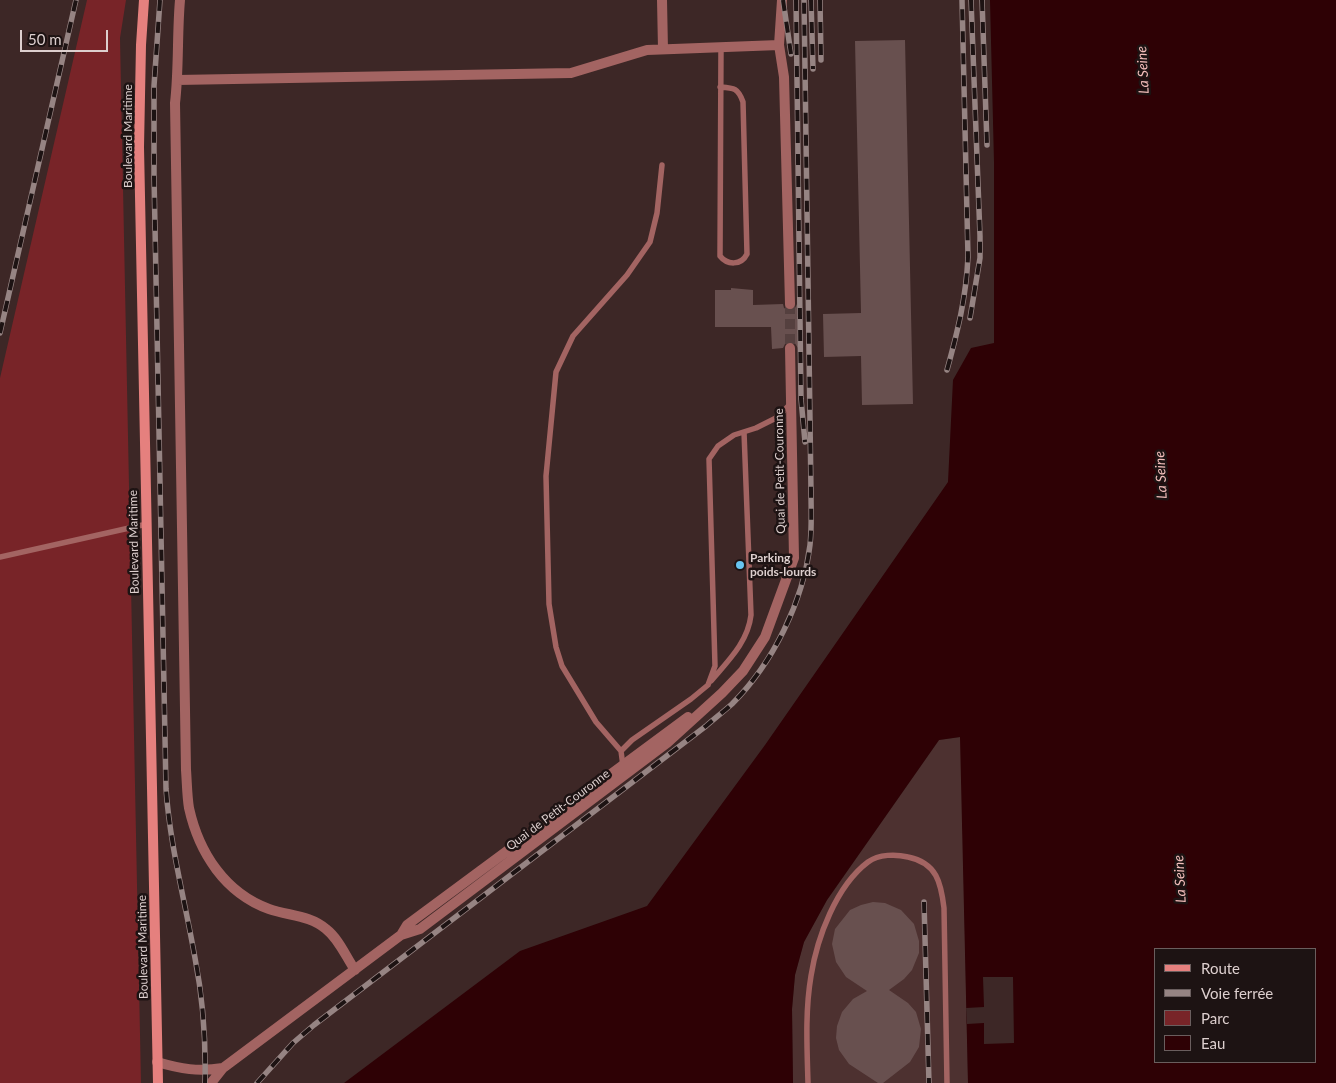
<!DOCTYPE html>
<meta charset="utf-8">
<style>
body{margin:0}
#map{position:relative;width:1336px;height:1083px;overflow:hidden;background:#3d2726;font-family:Lato,sans-serif}
canvas{display:block}
.legend{position:absolute;left:1154px;top:948px;width:162px;height:115px;box-sizing:border-box;background:#1d1313;border:1px solid #6a5e5e;margin:0;padding:6px 9px;list-style:none;font-size:15px;color:#ddcfce}
.legend li{display:flex;align-items:center;gap:10px;height:25px}
.legend b{width:25px;border:1px solid #6a5e5e}
.scale{position:absolute;left:20px;top:30px;width:88px;height:22px;box-sizing:border-box;border:2px solid #ddcfce;border-top:0;padding-left:6px;font-size:15px;line-height:18px;white-space:nowrap;color:#ddcfce;-webkit-text-stroke:4px #1d1313;paint-order:stroke}
</style>
<div id="map">
<canvas width="1336" height="1083"></canvas>
<ul class="legend">
<li><b style="height:6px;background:#e5807e"></b>Route</li>
<li><b style="height:6px;background:#968483"></b>Voie ferrée</li>
<li><b style="height:14px;background:#782428"></b>Parc</li>
<li><b style="height:14px;background:#2e0105"></b>Eau</li>
</ul>
<div class="scale">50 m</div>
</div>
<script>
const c = document.querySelector('canvas').getContext('2d');
c.lineJoin = 'round';
function fillPath(path, color) { c.fillStyle = color; c.fill(path, 'evenodd'); }
function strokePath(path, color, width, dash) { c.strokeStyle = color; c.lineWidth = width; c.lineCap = dash ? 'butt' : 'round'; c.setLineDash(dash || []); c.stroke(path); }
function write(font, color, halo, rows, align = 'center') {
  c.font = font + ' Lato,sans-serif'; c.lineWidth = 5; c.setLineDash([]); c.textBaseline = 'middle'; c.strokeStyle = halo; c.fillStyle = color; for (const [text, x, y, turn = 0] of rows) {
    c.save(); c.translate(x, y); c.rotate((+turn || 0) * Math.PI / 180); c.textAlign = isNaN(turn) ? turn : align; if (halo) c.strokeText(text, 0, 0); c.fillText(text, 0, 0); c.restore();
  }
}
const built = new Path2D(`
 M961,737l7,346h-175l-1,-74 3,-34 9,-33 23,-42 112,-160z`);
const green = new Path2D(`
 M87,0h39l-6,38 21,1045h-141v-705z`);
const water = new Path2D(`
 M990,0h346v1083h-368l-8,-346 -21,3 -112,160 -23,42 -9,33 -3,34 1,74h-449l176,-132 127,-45 118,-161 183,-263 5,-102 18,-32 23,-5v-181zM1155,949h160v113h-160z`);
const pier = new Path2D(`
 M983,977h30l1,66 -30,1v-21l-17,1 -1,-16 18,-1z`);
const building = new Path2D(`
 M905,40l8,364 -51,1 -1,-49 -37,1 -1,-43 38,-1 -6,-272z
 M731,288l22,2v15l30,-1 1,4 6,3 4,-1 3,-6 1,44 -4,-6 -4,-1 -4,1 -3,6 -11,1 -1,-22h-56v-37h16z
 M873,902l12,1 16,7 13,14 5,17v12l-7,17 -8,9 -15,11 19,13 8,9 5,17 -2,18 -9,15 -27,21h-5l-29,-19 -10,-14 -3,-12 1,-12 5,-14 11,-13 14,-8 -21,-14 -10,-15 -4,-18 3,-15 15,-19 11,-5z`);
const streetTunnel = new Path2D(`
 M790,304v44`);
const lane = new Path2D(`
 M720,87c14,1 18,1 23,15l4,152c-6,12 -20,11 -27,2l1,-209
 M0,557l147,-33
 M711,681c17,-20 37,-39 40,-66l-7,-183
 M621,751l-25,-29 -34,-56 -6,-19 -7,-43 -3,-128 10,-104 17,-36 54,-61 23,-33 7,-29 5,-48
 M623,766l-2,-15 11,-11 59,-41 17,-14 7,-19 -6,-207 9,-13 16,-11 22,-7 22,-11 12,-13
 M808,1083c-1,-35 -3,-72 3,-107 6,-38 25,-90 57,-114 11,-8 28,-8 40,-5 29,6 33,26 36,51l3,175`);
const street = new Path2D(`
 M180,0c-3,34 -1,69 -5,103l11,667c1,13 1,26 3,38 10,45 36,85 80,101 20,7 41,6 57,20 13,10 20,28 29,41
 M662,0l1,49
 M782,0l-3,45 5,32 6,227
 M177,80l394,-7 76,-23 132,-5
 M401,935l6,-10 281,-208
 M157,1062c24,7 41,10 66,6
 M211,1083l12,-15 178,-133 19,-6 247,-186 55,-50 21,-22 22,-34 29,-79 -4,-210`);
const secondary = new Path2D(`
 M144,0l-3,45 -2,102 19,936`);
const rail = new Path2D(`
 M160,0l-6,86v90l12,613c4,57 19,112 29,169 8,41 11,83 10,125
 M783,0l8,54
 M796,0l5,399 4,43
 M811,0l2,69
 M820,0l1,60
 M982,0l5,145
 M970,318l10,-60v-22l-9,-236
 M0,333l76,-333
 M947,370c11,-40 19,-72 21,-113l-6,-257
 M924,902l5,181
 M257,1083l36,-40 21,-18 392,-299c8,-7 17,-14 26,-22 41,-41 71,-102 78,-159 2,-18 1,-36 1,-54l-7,-491`);
const markers = [
 [740,565,5,"#68c4f0"]
];
const streetNames = [
 ["Boulevard Maritime",128,136,-90],
 ["Quai de Petit-Couronne",780,471,-91],
 ["Boulevard Maritime",134,542,-91],
 ["Quai de Petit-Couronne",558,810,-37],
 ["Boulevard Maritime",143,947,-91]
];
const poiNames = [
 ["Parking",750,558],
 ["poids-lourds",750,572]
];
const waterNames = [
 ["La Seine",1143,70,-93],
 ["La Seine",1161,475,-93],
 ["La Seine",1180,879,-93]
];
fillPath(built, '#4d3130');
fillPath(green, '#782428');
fillPath(water, '#2e0105');
fillPath(pier, '#3d2726');
fillPath(building, '#68504f');
strokePath(streetTunnel, '#55403f', 10, [10, 5]);
strokePath(lane, '#a36462', 5.5);
strokePath(street, '#a36462', 10);
strokePath(secondary, '#e5807e', 10);
strokePath(rail, '#968483', 5.5);
strokePath(rail, '#1d1313', 4, [11]);
for (const [x, y, r, color] of markers) { const dot = new Path2D(); dot.arc(x, y, r, 0, 2 * Math.PI); c.fillStyle = color; c.fill(dot); strokePath(dot, '#1d1313', 2); }
write('12px', '#ddcfce', '#1d1313', streetNames);
write('bold 12px', '#ddcfce', '#1d1313', poiNames, 'left');
write('italic 14px', '#f2bdba', '#1d1313', waterNames);
</script>
